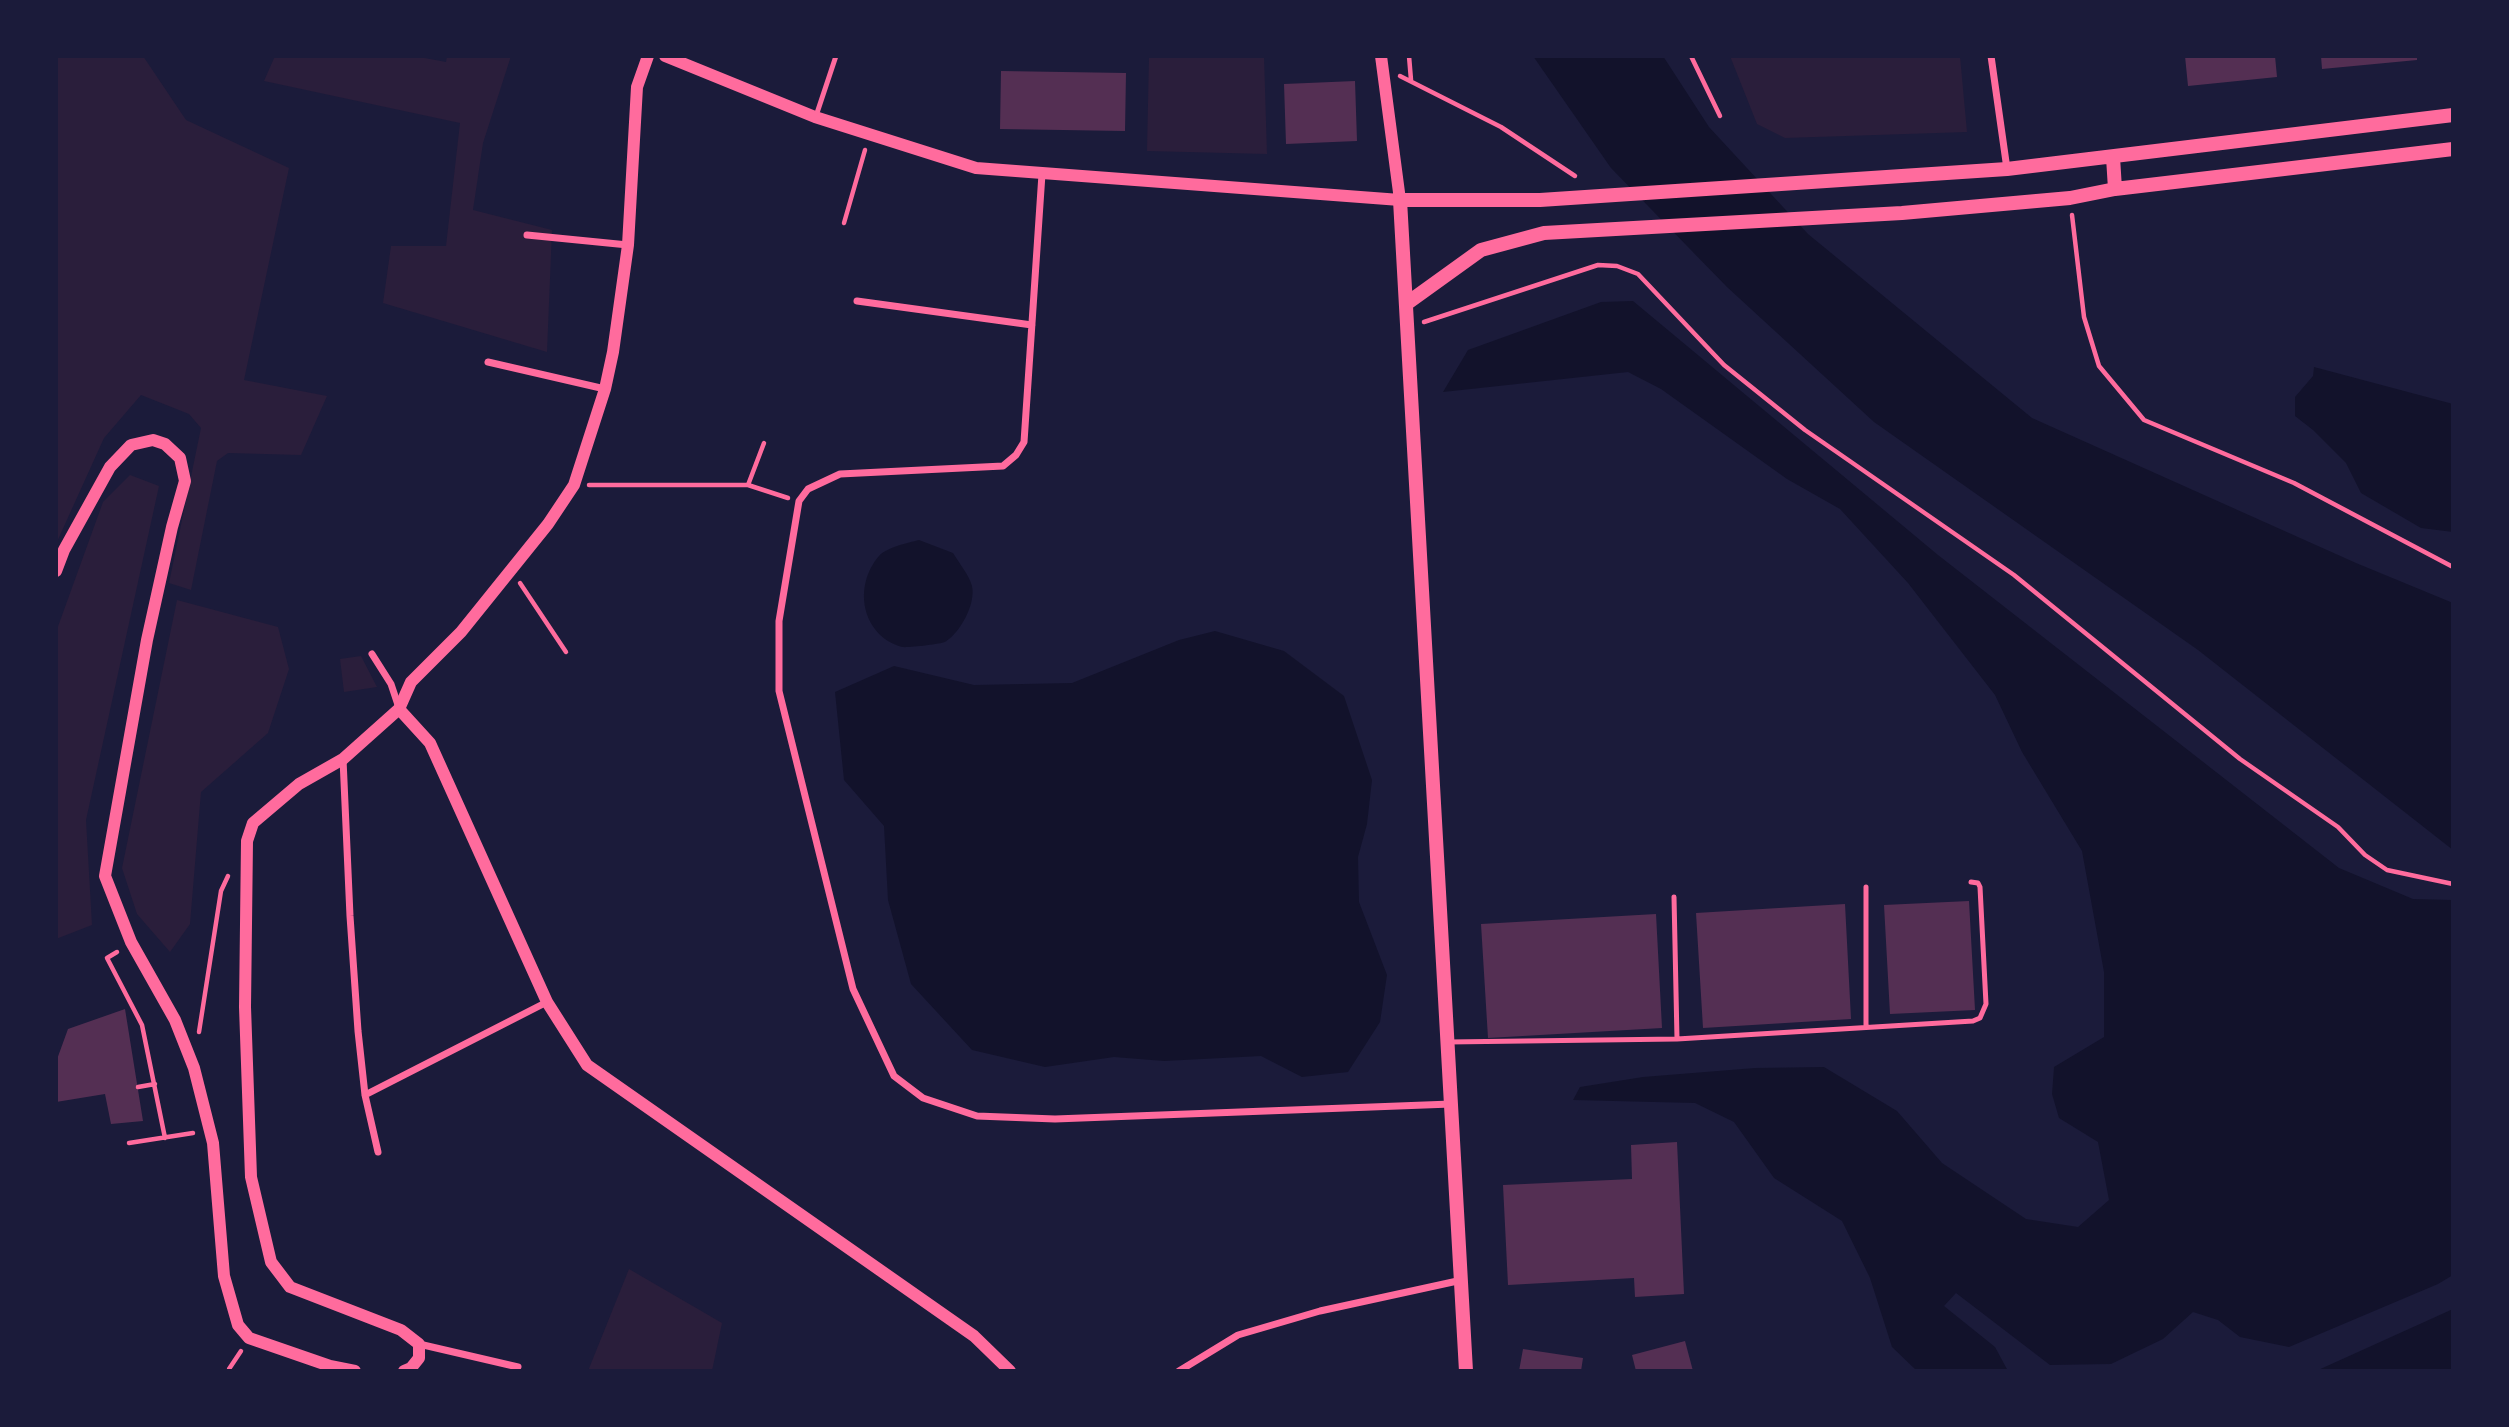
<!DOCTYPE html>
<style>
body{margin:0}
#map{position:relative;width:2509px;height:1427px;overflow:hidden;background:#1b1b3a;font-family:Ubuntu,sans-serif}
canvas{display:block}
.frame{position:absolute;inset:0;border:58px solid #1b1b3a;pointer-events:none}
</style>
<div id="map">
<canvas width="2509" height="1427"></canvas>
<div class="frame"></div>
</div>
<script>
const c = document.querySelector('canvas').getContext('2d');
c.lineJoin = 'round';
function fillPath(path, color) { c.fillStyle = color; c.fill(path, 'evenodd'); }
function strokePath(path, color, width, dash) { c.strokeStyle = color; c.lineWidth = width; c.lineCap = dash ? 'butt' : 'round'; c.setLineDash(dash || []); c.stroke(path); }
const green = new Path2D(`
 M56,56h87l43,64 103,48 -45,212 83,16 -26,59 -73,-2 -11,8 -26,129 -22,-7 32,-155 -12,-14 -48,-19 -37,43 -48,106z
 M275,56h139l32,6 1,-6h64l-28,87 -10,67 79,20 -5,122 -164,-49 8,-57h55l14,-123 -196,-42z
 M1149,56h115l3,98 -120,-3z
 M1730,56h230l7,76 -182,6 -28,-14z
 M130,475l29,11 -73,334 6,105 -36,14v-307l47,-130z
 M177,600l101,27 11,42 -21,64 -67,59 -11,132 -20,28 -33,-38 -15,-46z
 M361,656l16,31 -33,5 -4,-33z
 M629,1269l93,54 -10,48h-124z`);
const water = new Path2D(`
 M1533,56h130l46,71 99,107 224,184 324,145 97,40v247l-255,-200 -324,-228 -147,-135 -116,-119z
 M1633,301l305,254 401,313 74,31 40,1v375l-15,9 -149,63 -49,-10 -22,-17 -25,-8 -30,27 -52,25 -61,1 -94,-72 -12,13 51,41 13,24h-91l-25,-24 -22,-69 -28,-57 -68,-43 -40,-56 -39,-19 -122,-3 7,-13 63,-10 112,-9 69,-1 73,44 45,52 84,56 52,8 31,-27 -11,-58 -39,-24 -7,-24 2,-27 50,-30v-65l-22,-121 -60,-99 -27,-57 -87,-112 -68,-74 -53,-30 -126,-90 -33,-17 -185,20 25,-42 133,-48z
 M2314,367l139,37v128l-32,-4 -60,-35 -15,-30 -33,-33 -18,-14v-19l18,-21z
 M919,540l34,13c6,10 16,22 19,33 4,18 -12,47 -27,56 -5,2 -38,6 -43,5 -41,-12 -49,-61 -23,-91 8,-9 29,-13 40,-16z
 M1215,631l69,20 60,45 28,84 -5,44 -9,33 1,45 28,73 -7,47 -32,50 -46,5 -41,-21 -97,5 -50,-4 -69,10 -73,-17 -61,-66 -23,-84 -4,-74 -40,-46 -9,-88 59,-26 80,19 98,-2 107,-43z
 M2453,1309v62h-137z`);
const building = new Path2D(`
 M2185,56h90l2,21 -89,9z
 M2321,56h96v4l-95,9z
 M1001,71l125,2 -1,58 -125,-2z
 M1355,81l2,60 -71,3 -2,-60z
 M1969,901l6,109 -85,4 -6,-109z
 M1845,904l6,115 -148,9 -7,-115z
 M1656,914l6,114 -174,10 -7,-114z
 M125,1009l18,112 -32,3 -6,-30 -49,8v-40l12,-33z
 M1677,1142l7,152 -49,3 -1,-19 -126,7 -5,-100 129,-6 -1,-34z
 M1685,1341l8,30h-57l-4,-16z
 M1523,1349l60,9 -2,13h-62z`);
const path = new Path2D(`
 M1409,56l2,24
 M1691,56l29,60
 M1400,76l101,51 74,49
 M2072,215l12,102 15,49 45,54 150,63 159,84
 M844,223l21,-73
 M1424,322l174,-57 19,1 21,8 86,91 81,65 209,145 226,184 98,68 27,28 22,15 66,14
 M589,485h159l40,13
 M748,485l16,-42
 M520,583l46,69
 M117,952l-10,6 35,67 23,113
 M199,1032l22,-141 7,-15
 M138,1087l17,-3
 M129,1143l64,-10
 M229,1369l12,-18`);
const service = new Path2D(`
 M816,116l20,-60
 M1674,897l3,142
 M1866,1027v-140
 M1448,1042l229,-3 296,-18 7,-3 6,-14 -6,-117 -2,-4 -7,-1`);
const minor = new Path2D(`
 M1991,56l16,113
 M1042,174l-18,268 -8,13 -13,11 -163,8 -32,15 -9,12 -20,120v70l74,298 41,87 29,22 54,18 78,3 396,-15
 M527,235l101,10
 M857,301l175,24
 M488,362l117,27
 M372,654l19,30 8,24
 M343,759l7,157 8,115 7,64 13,57
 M365,1095l182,-93
 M419,1344l99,23
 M1179,1371l59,-36 82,-24 142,-31`);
const tertiary = new Path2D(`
 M665,56l150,61 161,51 424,32 -19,-144
 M56,571l8,-21 46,-83 21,-22 22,-5 12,4 15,14 5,23 -13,46 -25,113 -42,236 26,66 44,78 19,48 19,75 11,133 14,49 11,13 81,28 25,5
 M399,709l31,34 117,259 40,63 387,271 36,35
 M404,1371l7,-3 8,-10v-14l-18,-14 -111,-43 -19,-25 -20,-85 -6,-170 2,-166 6,-18 46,-39 44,-25 56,-50 12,-27 50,-50 87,-108 26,-39 31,-96 8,-37 15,-107 9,-158 11,-31`);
const secondary = new Path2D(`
 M2113,157l2,32
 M1406,304l75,-54 63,-17 358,-20 168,-15 45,-9 338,-40
 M1466,1371l-66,-1171h140l467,-31 446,-54`);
fillPath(green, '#2a1e3b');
fillPath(water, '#12122b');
fillPath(building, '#542f53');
strokePath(path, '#ff6b9d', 4.5);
strokePath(service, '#ff6b9d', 5);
strokePath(minor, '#ff6b9d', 7);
strokePath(tertiary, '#ff6b9d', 12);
strokePath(secondary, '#ff6b9d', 14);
</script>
